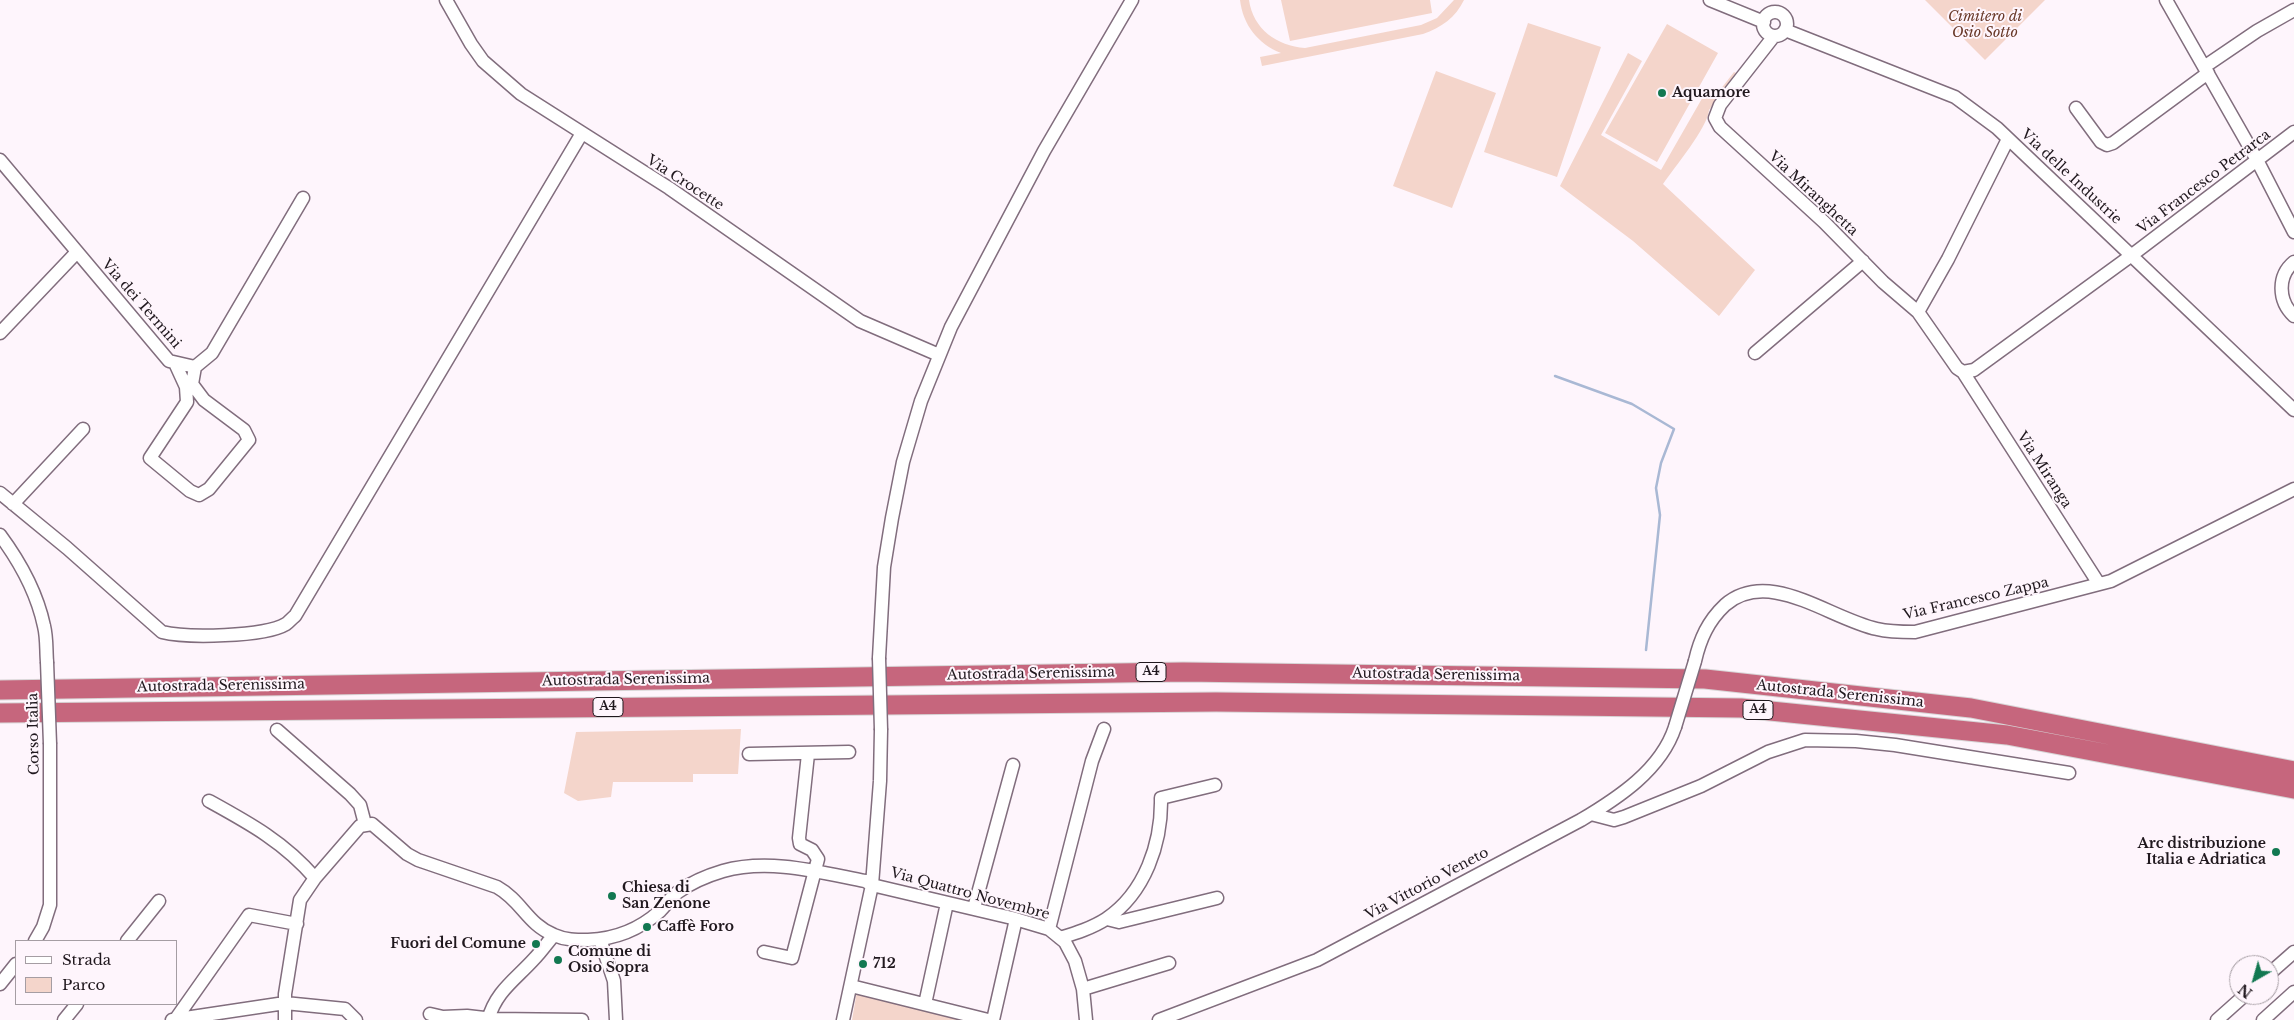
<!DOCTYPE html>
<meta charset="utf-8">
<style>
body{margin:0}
#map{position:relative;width:2294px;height:1020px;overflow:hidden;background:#fef5fc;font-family:"Libre Baskerville",serif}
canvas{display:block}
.legend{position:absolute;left:15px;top:940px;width:162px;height:65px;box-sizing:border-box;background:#fef5fc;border:1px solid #a59da3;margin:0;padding:6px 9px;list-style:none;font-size:15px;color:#20181e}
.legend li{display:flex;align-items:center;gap:10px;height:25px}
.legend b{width:25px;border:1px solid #a59da3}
.north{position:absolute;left:2229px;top:955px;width:50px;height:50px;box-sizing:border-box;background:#fef5fc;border:1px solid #a59da3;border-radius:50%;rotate:218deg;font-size:14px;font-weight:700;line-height:20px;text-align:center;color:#20181e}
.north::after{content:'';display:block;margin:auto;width:18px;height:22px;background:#127851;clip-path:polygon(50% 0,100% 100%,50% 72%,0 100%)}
</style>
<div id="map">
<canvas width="2294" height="1020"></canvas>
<ul class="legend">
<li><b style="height:6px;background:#fff"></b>Strada</li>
<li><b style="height:14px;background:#f4d5cb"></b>Parco</li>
</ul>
<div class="north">N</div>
</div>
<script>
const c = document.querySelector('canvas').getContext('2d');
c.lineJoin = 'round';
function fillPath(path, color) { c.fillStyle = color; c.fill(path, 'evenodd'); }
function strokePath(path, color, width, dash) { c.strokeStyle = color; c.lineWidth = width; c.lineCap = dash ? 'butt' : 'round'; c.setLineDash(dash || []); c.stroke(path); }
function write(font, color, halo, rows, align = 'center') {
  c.font = font + ' "Libre Baskerville",serif'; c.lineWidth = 4; c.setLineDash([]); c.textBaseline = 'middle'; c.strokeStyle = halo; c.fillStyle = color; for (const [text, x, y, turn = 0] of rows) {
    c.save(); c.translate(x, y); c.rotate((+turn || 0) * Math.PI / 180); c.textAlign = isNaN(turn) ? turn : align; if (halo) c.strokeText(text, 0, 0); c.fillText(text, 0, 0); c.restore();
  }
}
const green = new Path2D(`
 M1240,0h9c4,29 28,46 56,48l116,-23 16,-7 17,-18h10c-8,17 -23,28 -41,34l-161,32 -2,-9 21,-4c-23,-9 -38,-28 -41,-53z
 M1281,0h149l2,13 -142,28z
 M1925,0h120l-60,60z
 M1528,23l73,24 -44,130 -73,-25z
 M1667,24l51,29 -61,109 -52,-29z
 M1628,53l14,8 -41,74 60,35 43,-75 9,4 21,-27 2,1 -27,37c-1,17 -35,58 -46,74l92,86 -36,46 -86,-75 -73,-55z
 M1436,71l60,22 -44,115 -59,-22z
 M741,729l-3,45h-45v8h-80l-2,15 -33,4 -14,-8 12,-61z
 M857,991l119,29h-124z`);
const stream = new Path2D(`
 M1555,376l77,28 42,25 -13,34 -5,25 4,27 -14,135`);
const minor = new Path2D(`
 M446,0l25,44 12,17 38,33 148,94 191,133 79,34
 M1710,0l54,22
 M2166,0l91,160 37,72
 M1763 24a12 12 0 1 1 24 0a12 12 0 1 1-24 0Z
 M1785,30l170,67 42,31 297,282
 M1774,36l-54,69 -5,13 5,9 104,95 59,60 35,30 39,56 6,4 11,-2 158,-115 162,-123
 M2204,67l53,-36 37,-21
 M2076,108l25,34 6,3 6,-2 95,-70
 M0,160l169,201 26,6 17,-14 91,-155
 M2294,262c-17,14 -16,39 0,54
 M1918,312l30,-53 60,-120
 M0,333l77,-81
 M1755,353l108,-92
 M175,363l11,24 1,15 -37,56 40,33 9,4 10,-6 40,-49 -5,-10 -40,-30 -12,-16 3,-17
 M1963,372l136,212
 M0,493l67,55 95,84c24,6 102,5 124,-8 3,-2 6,-6 9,-8l287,-483
 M13,504l70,-75
 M0,535c20,27 37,58 44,91 3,12 2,24 3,36
 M879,658l5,-91 8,-49 11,-56 18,-61 30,-74 93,-176 88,-151
 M1695,661c5,-22 13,-40 30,-56 44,-38 105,14 152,24 12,3 25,3 38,3l196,-51 183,-92
 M277,730l73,64 10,11 5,19
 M749,754l100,-2
 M209,801c40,22 75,41 106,77l-15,22 -15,94v26
 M1591,814l23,6 10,-3 77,-31 67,-34 37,-12 51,1 39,4 174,28
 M315,878l45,-52 12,-2 35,30 11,6 79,27c25,14 30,37 57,48 11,5 22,5 34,5 28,-1 51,-10 72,-29 6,-6 11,-14 18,-19 14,-10 28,-16 45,-21 46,-13 96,1 142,10l7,4 140,33 37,11 16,13 10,19 8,28 3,31
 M974,908l39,-143
 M1107,919l12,3 98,-24
 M1049,929l43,-168 12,-32
 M1060,938c16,-5 32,-10 46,-19 39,-26 56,-76 55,-121l54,-13
 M600,939l14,42 2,39
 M35,941l8,-14 7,-22v-161
 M127,941l32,-40
 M764,952l28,6 26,-99 -6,-9 -12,-6 -1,-6 9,-84
 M2269,974l25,-22
 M0,984l16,-20
 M851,986l137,34
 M1083,989l86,-26
 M925,1004l22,-101
 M430,1014l13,3 24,-1 26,3 89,1
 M64,1020l13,-16
 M172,1020l113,-17 60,6 11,11
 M175,1020l74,-105 48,9
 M488,1020c8,-29 27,-40 46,-61 7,-7 13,-16 20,-24
 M843,1020l29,-135 8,-104 1,-51
 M993,1020l23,-101
 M1159,1020l158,-60 264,-140c37,-22 80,-50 94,-93
 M2217,1020l28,-25
 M2263,1020l31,-28`);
const highway = new Path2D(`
 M0,690l1183,-18 522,7 266,29 323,63
 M0,713l1216,-11 525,6 266,27 287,54`);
const minorBridge = new Path2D(`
 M879,658l2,72
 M47,662l3,82
 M1675,727l20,-66`);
const markers = [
 [1662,93,5,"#127851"],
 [2276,852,5,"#127851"],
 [612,896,5,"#127851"],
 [647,927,5,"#127851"],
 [536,944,5,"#127851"],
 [558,960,5,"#127851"],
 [863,964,5,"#127851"]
];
const shields = [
 [1151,672,30],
 [608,707,30],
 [1758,710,30]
];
const shieldNames = [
 ["A4",1151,672],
 ["A4",608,707],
 ["A4",1758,710]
];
const parkNames = [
 ["Cimitero di",1985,17],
 ["Osio Sotto",1985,33]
];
const poiNames = [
 ["Aquamore",1672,93],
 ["Arc distribuzione",2266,844,"right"],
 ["Italia e Adriatica",2266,860,"right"],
 ["Chiesa di",622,888],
 ["San Zenone",622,904],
 ["Caffè Foro",657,927],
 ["Fuori del Comune",526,944,"right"],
 ["Comune di",568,952],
 ["Osio Sopra",568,968],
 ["712",873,964]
];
const streetNames = [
 ["Via delle Industrie",2071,177,43],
 ["Via Francesco Petrarca",2204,182,-37],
 ["Via Crocette",685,183,33],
 ["Via Miranghetta",1813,194,43],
 ["Via dei Termini",141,304,49],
 ["Via Miranga",2044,470,57],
 ["Via Francesco Zappa",1976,599,-13],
 ["Autostrada Serenissima",1031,674,-1],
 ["Autostrada Serenissima",1436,675,1],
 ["Autostrada Serenissima",626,680,-1],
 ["Autostrada Serenissima",221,686,-1],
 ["Autostrada Serenissima",1840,694,6],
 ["Corso Italia",34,734,-91],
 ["Via Vittorio Veneto",1427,884,-28],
 ["Via Quattro Novembre",970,894,15]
];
fillPath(green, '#f4d5cb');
strokePath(stream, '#a9b8d4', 2.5);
strokePath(minor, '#816d7d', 15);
strokePath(highway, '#d7d5d6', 21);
strokePath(minor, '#fff', 12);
strokePath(highway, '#c6667d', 19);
strokePath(minorBridge, '#816d7d', 15, []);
strokePath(minorBridge, '#fff', 12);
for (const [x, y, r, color] of markers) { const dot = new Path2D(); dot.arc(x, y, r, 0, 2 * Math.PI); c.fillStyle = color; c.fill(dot); strokePath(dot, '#fef5fc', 2); }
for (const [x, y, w] of shields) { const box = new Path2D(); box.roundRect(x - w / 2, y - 9.5, w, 19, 4); c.fillStyle = '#fef5fc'; c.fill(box); strokePath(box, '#20181e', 1); }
write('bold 12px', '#20181e', null, shieldNames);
write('italic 14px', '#693929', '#fef5fc', parkNames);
write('bold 14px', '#20181e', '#fef5fc', poiNames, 'left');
write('14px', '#20181e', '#fef5fc', streetNames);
</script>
